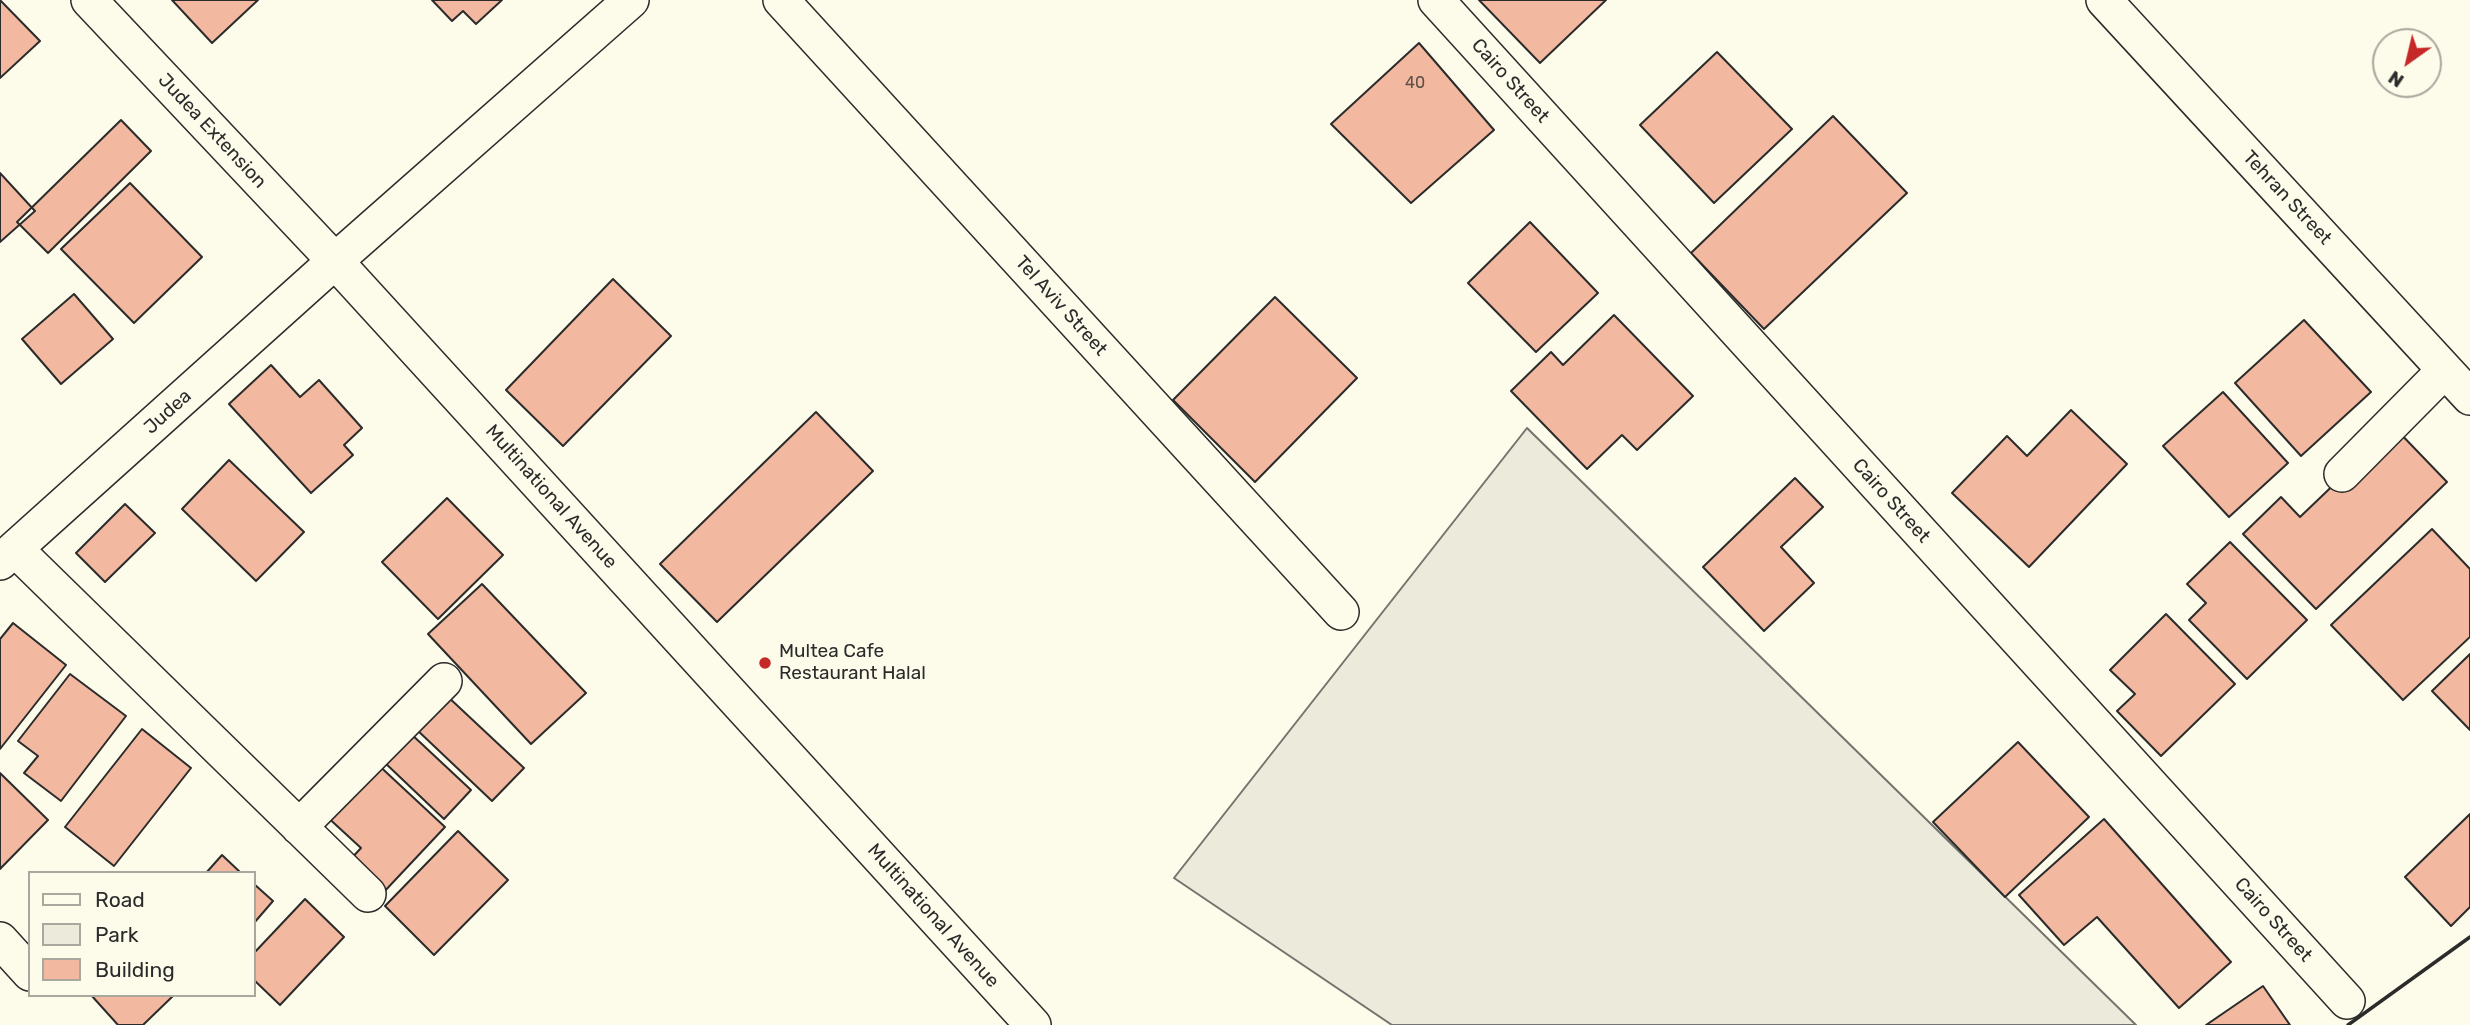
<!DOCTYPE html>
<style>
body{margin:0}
#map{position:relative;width:2470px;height:1025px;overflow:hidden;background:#fdfbea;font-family:Rubik,sans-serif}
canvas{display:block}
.legend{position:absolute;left:28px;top:871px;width:228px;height:126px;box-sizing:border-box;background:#fdfbea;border:2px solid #a9a89e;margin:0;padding:9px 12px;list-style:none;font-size:21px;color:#2b2b2b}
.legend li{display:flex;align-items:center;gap:14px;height:35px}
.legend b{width:35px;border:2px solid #a9a89e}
.north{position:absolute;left:2372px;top:28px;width:70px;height:70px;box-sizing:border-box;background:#fdfbea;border:2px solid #a9a89e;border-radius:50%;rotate:214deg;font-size:19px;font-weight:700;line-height:28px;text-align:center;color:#2b2b2b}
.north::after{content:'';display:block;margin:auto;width:24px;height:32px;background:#c62828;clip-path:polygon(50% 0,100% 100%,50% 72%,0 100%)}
</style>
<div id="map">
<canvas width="2470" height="1025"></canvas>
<ul class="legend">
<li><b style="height:9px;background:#fdfbea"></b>Road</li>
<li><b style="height:19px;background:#ecebdb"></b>Park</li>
<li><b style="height:19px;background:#f2b8a0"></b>Building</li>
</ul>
<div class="north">N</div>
</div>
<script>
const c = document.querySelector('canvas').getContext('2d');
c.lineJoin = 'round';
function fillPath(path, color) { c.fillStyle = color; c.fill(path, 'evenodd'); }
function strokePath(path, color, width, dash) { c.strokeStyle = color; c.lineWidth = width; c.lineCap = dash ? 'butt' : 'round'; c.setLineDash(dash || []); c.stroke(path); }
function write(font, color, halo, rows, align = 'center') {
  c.font = font + ' Rubik,sans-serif'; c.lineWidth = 5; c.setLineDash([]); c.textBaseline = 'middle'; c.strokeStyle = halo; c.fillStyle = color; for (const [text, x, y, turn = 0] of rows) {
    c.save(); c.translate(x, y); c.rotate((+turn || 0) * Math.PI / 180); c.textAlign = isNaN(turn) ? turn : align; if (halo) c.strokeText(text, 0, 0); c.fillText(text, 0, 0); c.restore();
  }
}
const green = new Path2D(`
 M1527,428l609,597h-744l-218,-147z`);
const building = new Path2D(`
 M0,0l40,41 -40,37z
 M172,0h86l-46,43z
 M432,0h70l-26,24 -13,-13 -11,10z
 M1479,0h127l-66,63z
 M1419,43l75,87 -83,73 -80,-79z
 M1717,52l75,77 -78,74 -74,-78z
 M1833,116l74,77 -143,136 -73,-76z
 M121,120l30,31 -103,102 -31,-31z
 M0,173l35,38 -35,31z
 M130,183l72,74 -68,66 -73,-74z
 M1530,222l68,71 -62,59 -68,-69z
 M613,279l58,57 -108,110 -57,-56z
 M74,294l39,45 -52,45 -39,-45z
 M1275,297l82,81 -102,104 -82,-82z
 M1614,315l79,81 -56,54 -15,-15 -35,34 -76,-78 40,-39 12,13z
 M2304,320l67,72 -70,64 -66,-73z
 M271,365l29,32 19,-17 43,48 -18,17 9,10 -42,38 -82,-89z
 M2223,392l65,71 -59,54 -66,-71z
 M2071,410l56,54 -98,103 -77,-74 55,-57 20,20z
 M816,412l57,59 -156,151 -57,-58z
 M2394,427l53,55 -131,127 -73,-75 38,-37 19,20z
 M229,460l75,72 -48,49 -74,-72z
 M1795,478l28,29 -42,40 33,36 -50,48 -61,-64z
 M447,498l56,57 -65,64 -56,-57z
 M125,504l30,29 -50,49 -29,-29z
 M2432,529l38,40v68l-67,63 -72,-75z
 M2230,542l77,78 -60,59 -58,-59 17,-17 -19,-19z
 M482,584l104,109 -55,51 -103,-110z
 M2166,614l69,70 -74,72 -44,-45 18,-17 -25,-24z
 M13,623l53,42 -66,84v-110z
 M2470,654v76l-38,-39z
 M70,674l56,42 -65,85 -37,-28 14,-17 -20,-15z
 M446,695l78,73 -32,33 -77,-73z
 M142,729l49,39 -77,98 -49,-39z
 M409,732l62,58 -27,29 -62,-59z
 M2018,742l71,75 -84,80 -72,-75z
 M373,760l72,67 -63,67 -34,-32 13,-14 -38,-35z
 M0,773l48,47 -48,49z
 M2470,814v93l-19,19 -46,-49z
 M2104,819l127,143 -52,46 -82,-91 -33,28 -45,-50z
 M458,831l50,49 -74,75 -49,-49z
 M222,855l19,18h-35z
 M254,884l19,17 -19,22z
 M305,899l39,38 -64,68 -26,-25v-27z
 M2263,986l27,39h-84z
 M91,995h83l-31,30h-25z`);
const street = new Path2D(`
 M89,0l246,261 698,764
 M781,0l560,612
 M1436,0l911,1001
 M2104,0l366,397
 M2342,474l103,-104
 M15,549l353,345
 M0,562l335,-301 296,-261
 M299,827l145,-146
 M0,940l30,33`);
const wall = new Path2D(`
 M2348,1025l122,-88`);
const markers = [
 [765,663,7,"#c62828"]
];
const numberNames = [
 ["40",1415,83]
];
const streetNames = [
 ["Cairo Street",1510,81,48],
 ["Judea Extension",212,131,47],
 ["Tehran Street",2287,198,47],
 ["Tel Aviv Street",1061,306,48],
 ["Judea",168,412,-42],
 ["Multinational Avenue",551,497,48],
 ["Cairo Street",1891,501,48],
 ["Multinational Avenue",933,916,48],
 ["Cairo Street",2273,920,48]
];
const poiNames = [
 ["Multea Cafe",779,652],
 ["Restaurant Halal",779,674]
];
fillPath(green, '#ecebdb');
strokePath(green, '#74746e', 2);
fillPath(building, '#f2b8a0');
strokePath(building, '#2b2b2b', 2);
strokePath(street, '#2b2b2b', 38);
strokePath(street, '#fdfbea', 35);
strokePath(wall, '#2b2b2b', 3.5);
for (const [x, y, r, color] of markers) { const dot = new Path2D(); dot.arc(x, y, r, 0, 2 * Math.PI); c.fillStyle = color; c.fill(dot); strokePath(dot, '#fdfbea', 2.5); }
write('16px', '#5d4e48', null, numberNames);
write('19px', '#2b2b2b', '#fdfbea', streetNames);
write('19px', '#2b2b2b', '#fdfbea', poiNames, 'left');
</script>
